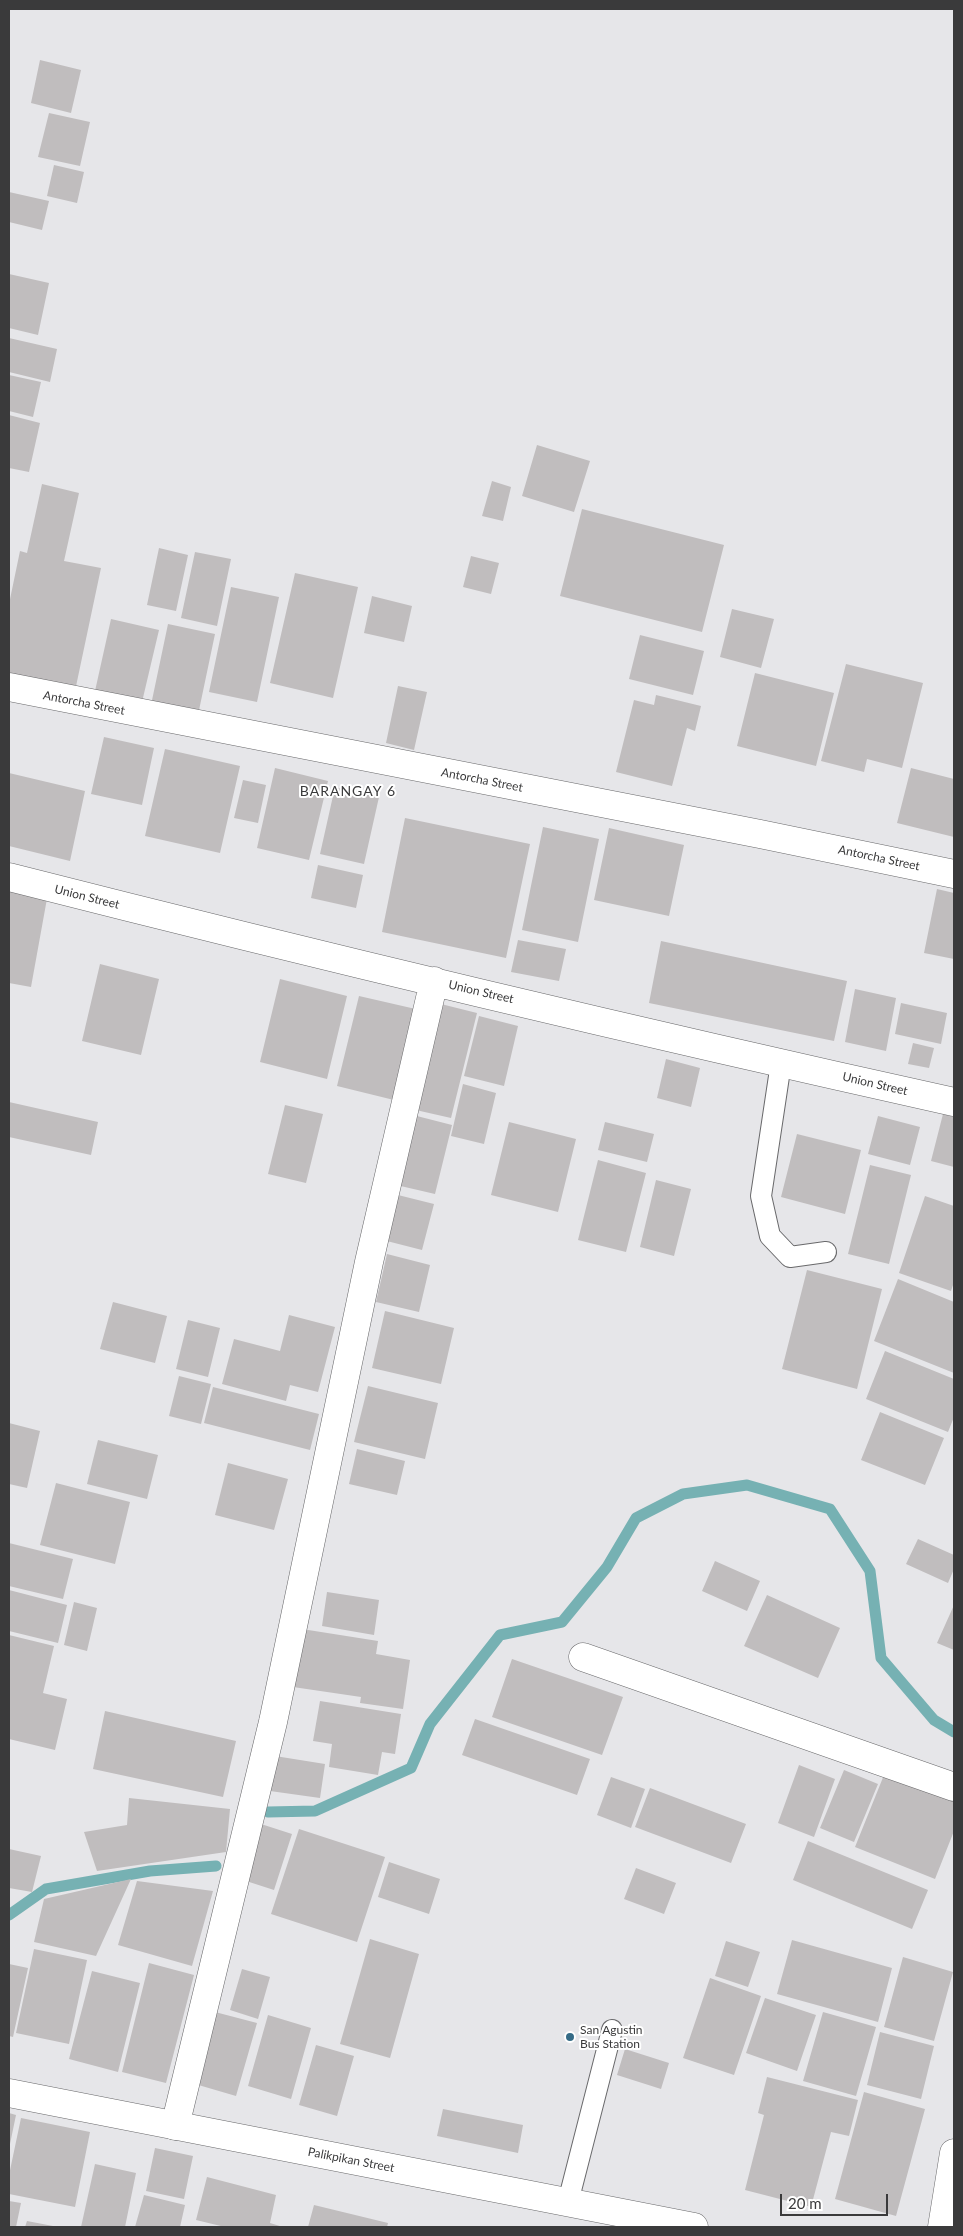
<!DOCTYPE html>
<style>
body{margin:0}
#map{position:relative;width:963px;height:2236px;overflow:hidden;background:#e6e6e9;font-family:Lato,sans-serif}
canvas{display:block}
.frame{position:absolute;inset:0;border:10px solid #3a3a3b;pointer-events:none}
.scale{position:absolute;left:780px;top:2194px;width:108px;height:22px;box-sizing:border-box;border:2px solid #3a3a3b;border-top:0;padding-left:6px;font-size:15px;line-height:18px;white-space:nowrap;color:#3a3a3b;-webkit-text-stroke:4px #fff;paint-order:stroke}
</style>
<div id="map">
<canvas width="963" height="2236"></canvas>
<div class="frame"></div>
<div class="scale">20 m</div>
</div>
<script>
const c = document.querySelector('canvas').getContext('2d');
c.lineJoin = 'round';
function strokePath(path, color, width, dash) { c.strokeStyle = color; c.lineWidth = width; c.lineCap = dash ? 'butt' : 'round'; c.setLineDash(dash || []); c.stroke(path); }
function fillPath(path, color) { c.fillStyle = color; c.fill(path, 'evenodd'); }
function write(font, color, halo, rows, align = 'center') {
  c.font = font + ' Lato,sans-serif'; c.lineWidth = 4; c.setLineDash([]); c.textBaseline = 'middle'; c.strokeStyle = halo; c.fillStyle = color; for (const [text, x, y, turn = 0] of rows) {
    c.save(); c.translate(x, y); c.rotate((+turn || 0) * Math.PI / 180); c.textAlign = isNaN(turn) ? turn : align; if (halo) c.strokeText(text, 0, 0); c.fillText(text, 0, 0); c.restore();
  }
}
const stream = new Path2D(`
 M268,1812l47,-1 96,-43 19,-44 70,-89 62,-13 45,-55 29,-49 47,-24 64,-9 83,24 40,62 11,87 53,62 20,12
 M9,1915l37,-26 104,-18 66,-5`);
const building = new Path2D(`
 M40,60l41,10 -10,43 -40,-10z
 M49,113l41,9 -10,44 -42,-9z
 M54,165l30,7 -7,31 -30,-7z
 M9,192l40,9 -7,29 -33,-8z
 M9,274l40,9 -11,52 -29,-7z
 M9,338l48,11 -7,33 -41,-10z
 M9,375l32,7 -8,35 -24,-6z
 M9,415l31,8 -11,49 -20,-4z
 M537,445l53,16 -16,51 -52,-16z
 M492,481l19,6 -8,34 -21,-5z
 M42,484l37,9 -15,68 37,7 -26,123 -66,-14v-73l11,-53 7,2z
 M582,509l142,36 -22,87 -142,-36z
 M159,548l29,7 -12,56 -29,-6z
 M195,552l36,7 -14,67 -36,-8z
 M471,556l28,7 -8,31 -28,-7z
 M295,573l63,14 -25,111 -63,-15z
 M231,587l48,10 -22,105 -48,-10z
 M372,596l40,10 -8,36 -40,-9z
 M732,609l42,10 -13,49 -41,-11z
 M111,619l48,11 -17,72 -47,-11z
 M168,624l47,10 -17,81 -47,-10z
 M640,635l64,16 -11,44 -64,-16z
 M846,664l77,19 -21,85 -35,-9 -3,13 -43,-11z
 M755,673l79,20 -18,73 -79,-20z
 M398,686l29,6 -13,58 -28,-7z
 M656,695l45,11 -6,25 -8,-3 -15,58 -56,-14 18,-72 20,5z
 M104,737l50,11 -12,57 -51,-11z
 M165,749l75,17 -20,87 -75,-17z
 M275,768l53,13 -19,79 -52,-12z
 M911,768l43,11v58l-57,-14z
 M9,773l76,18 -15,70 -61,-15z
 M243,780l23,5 -8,38 -24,-5z
 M335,787l44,10 -15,67 -44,-10z
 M405,818l125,26 -24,114 -124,-26z
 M543,827l56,12 -21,103 -56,-12z
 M609,828l75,17 -15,71 -75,-16z
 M318,865l45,10 -7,33 -45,-10z
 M9,886l39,7 -17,94 -22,-4z
 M937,889l17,4v66l-30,-6z
 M518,940l48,9 -7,32 -48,-9z
 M661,941l186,40 -13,60 -185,-38z
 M100,964l59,15 -18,76 -59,-14z
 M280,979l67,17 -20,83 -67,-17z
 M855,989l41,9 -10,53 -41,-9z
 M359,996l61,14 -22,91 -61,-15z
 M433,1002l44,11 -26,105 -44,-10z
 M901,1003l46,10 -6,31 -46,-10z
 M479,1016l39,10 -14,60 -40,-10z
 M913,1043l21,5 -5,20 -21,-4z
 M666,1059l34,9 -9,39 -34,-9z
 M463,1084l33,9 -12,51 -33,-8z
 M9,1102l89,20 -7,33 -82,-18z
 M285,1105l38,9 -17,69 -38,-9z
 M409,1114l43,11 -17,69 -43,-10z
 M943,1114l11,3v50l-23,-6z
 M878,1116l42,11 -10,38 -42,-11z
 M509,1122l67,17 -18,73 -67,-17z
 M605,1122l49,12 -7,28 -49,-12z
 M797,1134l64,16 -16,64 -64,-17z
 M598,1160l48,13 -20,79 -48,-12z
 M870,1165l41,10 -22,89 -41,-10z
 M656,1180l35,9 -17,67 -34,-9z
 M390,1193l44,11 -12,46 -43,-11z
 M925,1196l29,10v76l-3,9 -52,-18z
 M387,1254l43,11 -11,47 -43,-10z
 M807,1270l75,19 -25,100 -75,-20z
 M898,1279l56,23v71l-80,-32z
 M113,1302l54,14 -12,47 -55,-14z
 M385,1311l69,17 -13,56 -69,-16z
 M289,1315l46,12 -17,65 -28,-7 -4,16 -64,-17 12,-45 46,12z
 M188,1320l32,8 -12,49 -32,-8z
 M885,1351l69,28v38l-6,15 -82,-33z
 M179,1376l32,8 -10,40 -32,-8z
 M368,1386l70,17 -13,56 -71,-17z
 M213,1387l106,27 -9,36 -106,-27z
 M880,1412l64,26 -19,47 -64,-25z
 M9,1423l31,8 -13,57 -18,-4z
 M98,1440l60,15 -11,44 -60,-15z
 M357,1449l48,12 -8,34 -48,-11z
 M228,1463l60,16 -14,51 -59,-15z
 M56,1483l74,19 -15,62 -75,-19z
 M918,1539l36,16v14l-6,14 -42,-19z
 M9,1543l64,16 -10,40 -54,-13z
 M715,1561l45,20 -13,30 -45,-20z
 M9,1590l58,15 -9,38 -49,-12z
 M327,1592l52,8 -5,35 -52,-9z
 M767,1595l73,33 -22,50 -74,-32z
 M74,1602l23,6 -10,43 -23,-6z
 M954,1605v45l-17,-7z
 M302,1629l76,12 -2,13 34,6 -7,49 -43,-6 1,-6 -68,-10z
 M9,1635l45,11 -11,47 24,6 -12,51 -46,-11z
 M512,1659l111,38 -21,58 -110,-38z
 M320,1701l81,13 -6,40 -13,-2 -4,23 -49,-8 3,-23 -19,-3z
 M105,1711l131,30 -13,56 -130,-28z
 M475,1719l115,40 -13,36 -115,-40z
 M275,1756l50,8 -5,34 -50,-7z
 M799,1765l36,14 -21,58 -36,-14z
 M844,1770l34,14 -24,58 -34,-14z
 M886,1770l68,28v33l-19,48 -80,-32z
 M611,1777l34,12 -14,39 -34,-13z
 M650,1788l96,36 -15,39 -96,-36z
 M129,1798l101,11 -4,43 -129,19 -13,-39 43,-7z
 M261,1824l31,10 -18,56 -31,-10z
 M299,1829l86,28 -28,85 -86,-28z
 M808,1841l120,49 -16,39 -119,-49z
 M9,1849l32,7 -9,36 -23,-4z
 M389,1862l51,17 -11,35 -51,-17z
 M636,1868l40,15 -12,31 -40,-15z
 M131,1879l-35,77 -62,-14 10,-43z
 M137,1881l76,10 -21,75 -74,-21z
 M370,1939l49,15 -29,104 -50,-14z
 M792,1940l100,28 -14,54 -101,-28z
 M726,1941l34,11 -12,35 -33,-11z
 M34,1949l53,11 -18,84 -53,-11z
 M903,1957l50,15 -19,69 -50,-14z
 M149,1963l45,12 -28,108 -44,-11z
 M9,1964l19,4 -15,69 -4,-1z
 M242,1969l28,8 -12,42 -28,-9z
 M92,1971l48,12 -22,89 -49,-13z
 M710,1978l51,18 -27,79 -51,-17z
 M765,1998l51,17 -19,56 -51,-18z
 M215,2012l42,11 -21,73 -41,-12z
 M823,2012l53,15 -20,69 -53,-15z
 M268,2015l43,13 -20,71 -43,-13z
 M880,2032l54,14 -13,53 -54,-14z
 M316,2045l38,11 -17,60 -38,-11z
 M625,2049l44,14 -8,26 -44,-14z
 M767,2077l91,23 -9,36 -18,-4 -20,75 -66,-17 19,-75 -6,-2z
 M864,2092l61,17 -29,107 -61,-17z
 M443,2109l80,16 -5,28 -81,-17z
 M9,2113l7,2 -6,29h-1z
 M21,2118l69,14 -15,75 -66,-13v-19z
 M155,2148l38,8 -9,43 -38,-8z
 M95,2164l41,9 -11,54h-44z
 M207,2177l69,18 -6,28 13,4h-58l-29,-7z
 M144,2195l41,10 -5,22h-45z
 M9,2201l12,2 -5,24h-7z
 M314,2205l74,18 -1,4h-79z
 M27,2221l26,5v1h-28z`);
const service = new Path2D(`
 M781,1063l-20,133 9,40 20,21 36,-5
 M568,2202l44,-172`);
const minor = new Path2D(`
 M9,877c314,80 629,155 945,225
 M583,1657l371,130
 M175,2126l98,-404 96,-460 65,-281`);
const tertiary = new Path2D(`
 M9,2093l685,134
 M942,2227l12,-74`);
const secondary = new Path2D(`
 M9,687l751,147 194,40`);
const markers = [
 [570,2037,5,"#356b86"]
];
const streetNames = [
 ["Antorcha Street",84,703,11],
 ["Antorcha Street",482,780,11],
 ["Antorcha Street",879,858,12],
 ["Union Street",87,897,14],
 ["Union Street",481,992,13],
 ["Union Street",875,1084,13],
 ["Palikpikan Street",351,2160,11]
];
const poiNames = [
 ["San Agustin",580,2030],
 ["Bus Station",580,2044]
];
const neighbourhoodNames = [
 ["BARANGAY 6",348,791]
];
strokePath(stream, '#76b1b3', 11);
fillPath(building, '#c0bdbe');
strokePath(service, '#69696b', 22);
strokePath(minor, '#69696b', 29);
strokePath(tertiary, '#69696b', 29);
strokePath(secondary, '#69696b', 29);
strokePath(service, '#fff', 20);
strokePath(minor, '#fff', 28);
strokePath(tertiary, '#fff', 28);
strokePath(secondary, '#fff', 28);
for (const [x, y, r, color] of markers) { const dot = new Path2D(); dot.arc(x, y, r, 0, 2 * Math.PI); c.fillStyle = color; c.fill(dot); strokePath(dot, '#fff', 2); }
write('12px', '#3a3a3b', '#fff', streetNames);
write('12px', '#3a3a3b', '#fff', poiNames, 'left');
c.letterSpacing = '1px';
write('14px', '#3a3a3b', '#fff', neighbourhoodNames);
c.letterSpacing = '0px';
</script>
